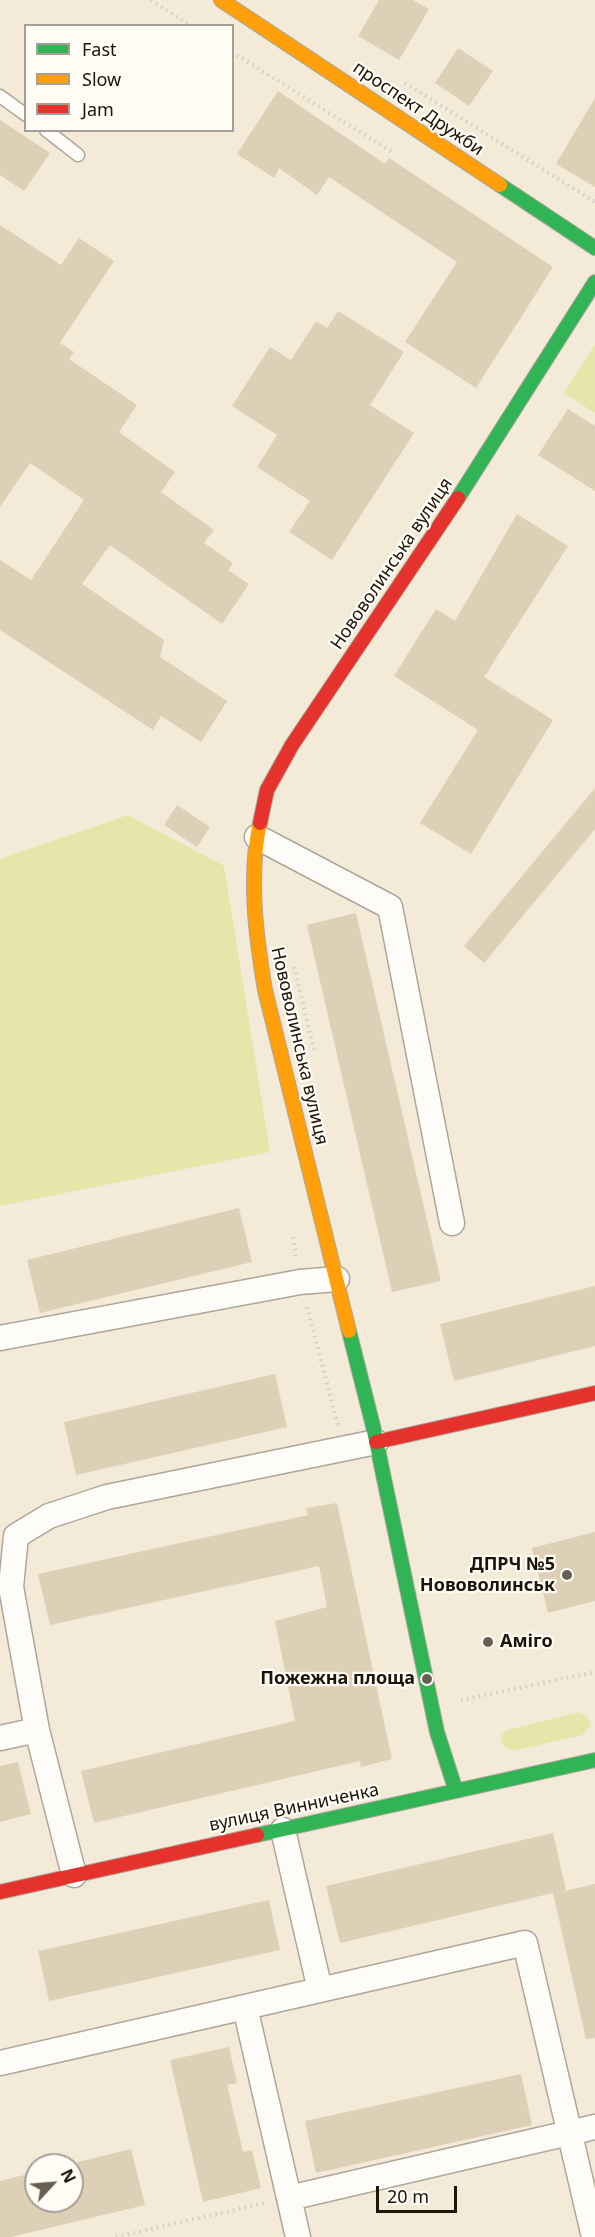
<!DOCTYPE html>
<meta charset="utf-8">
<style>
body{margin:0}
#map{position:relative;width:595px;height:2237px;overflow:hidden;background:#f3ead8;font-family:"Noto Sans",sans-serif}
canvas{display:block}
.legend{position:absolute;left:24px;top:24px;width:210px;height:108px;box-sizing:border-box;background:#fffcf5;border:2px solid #a4a097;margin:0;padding:8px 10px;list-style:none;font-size:18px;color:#1b150a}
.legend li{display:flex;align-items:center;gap:12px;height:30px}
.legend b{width:30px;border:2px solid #a4a097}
.north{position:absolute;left:24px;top:2153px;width:60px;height:60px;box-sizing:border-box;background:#fffcf5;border:2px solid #a4a097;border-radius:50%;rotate:64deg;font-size:16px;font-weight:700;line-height:24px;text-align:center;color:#1b150a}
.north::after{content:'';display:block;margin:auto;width:21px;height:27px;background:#676052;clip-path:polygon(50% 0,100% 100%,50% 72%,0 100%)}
.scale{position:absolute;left:376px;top:2186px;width:81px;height:27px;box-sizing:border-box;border:3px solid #1b150a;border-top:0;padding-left:8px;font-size:18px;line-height:21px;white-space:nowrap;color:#1b150a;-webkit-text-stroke:4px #fffcf5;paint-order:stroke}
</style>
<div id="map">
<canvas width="595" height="2237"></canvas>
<ul class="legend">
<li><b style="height:8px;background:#30b455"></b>Fast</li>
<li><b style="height:8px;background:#ff9f0a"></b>Slow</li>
<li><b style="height:8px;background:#e5322d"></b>Jam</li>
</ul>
<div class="north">N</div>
<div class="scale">20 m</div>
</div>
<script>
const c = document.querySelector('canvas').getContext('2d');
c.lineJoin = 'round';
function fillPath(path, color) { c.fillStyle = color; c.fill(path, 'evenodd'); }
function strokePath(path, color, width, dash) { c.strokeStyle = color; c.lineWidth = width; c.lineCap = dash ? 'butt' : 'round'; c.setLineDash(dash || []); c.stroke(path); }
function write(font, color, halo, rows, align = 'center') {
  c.font = font + ' "Noto Sans",sans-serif'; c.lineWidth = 4.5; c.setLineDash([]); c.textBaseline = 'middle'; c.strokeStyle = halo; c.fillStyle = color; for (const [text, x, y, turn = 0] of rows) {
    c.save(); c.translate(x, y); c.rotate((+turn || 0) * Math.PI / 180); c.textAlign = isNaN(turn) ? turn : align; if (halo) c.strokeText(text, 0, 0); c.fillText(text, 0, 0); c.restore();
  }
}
const green = new Path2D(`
 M595,344v69l-31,-20z
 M128,815l96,51 46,286 -270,54v-347z
 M580,1712l7,5 4,7 -8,11 -67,15 -9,-1 -5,-6 -1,-7 6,-6z`);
const building = new Path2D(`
 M379,0h34l16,9 -30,51 -41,-24z
 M458,48l35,23 -24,35 -34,-23z
 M278,91l107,73 4,-6 164,109 -77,121 -71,-46 52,-80 -128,-85 -12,18 -38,-27 -5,10 -37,-24z
 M595,98v89l-39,-23z
 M0,120l50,33 -26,38 -24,-16z
 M0,225l61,40 18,-27 35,23 -54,82 14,9 -5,7 68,46 -18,27 56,40 -14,20 53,38 -10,13 29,20 -5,7 21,14 -27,40 -112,-79 -28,39 82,56 -4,17 67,44 -26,41 -40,-26 -8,14 -153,-100v-70l31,20 53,-80 -54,-37 -30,44z
 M338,311l66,41 -34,53 44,28 -82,127 -43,-28 21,-31 -53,-34 20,-32 -45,-29 38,-59 21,13 25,-39 11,7z
 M568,409l27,17v65l-57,-36z
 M517,514l51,32 -84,131 69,43 -82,134 -51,-31 58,-93 -84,-54 42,-67 19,12z
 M595,788v41l-111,134 -20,-17z
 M177,805l33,22 -13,20 -33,-22z
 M356,913l85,368 -49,11 -85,-367z
 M239,1208l13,54 -212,51 -13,-53z
 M595,1286v60l-141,35 -14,-57z
 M275,1374l12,53 -211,48 -12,-53z
 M337,1503l55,256 -31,8 -1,-6 -266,62 -13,-52 214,-50 -20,-100 52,-14 -8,-41 -269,59 -12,-51 270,-59 -2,-7z
 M595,1532v69l-47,12 -16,-65z
 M18,1762l13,52 -31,8v-56z
 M553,1833l13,57 -6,2 35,-8v154l-9,1 -33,-146 -213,50 -14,-57z
 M269,1900l11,50 -231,51 -11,-50z
 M229,2047l8,36 -10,2 16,67 9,-2 9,38 -58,14 -33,-142z
 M521,2074l11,51 -216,48 -11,-52z
 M131,2149l14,56 -134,32h-11v-56l36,-9v29h36v-36h-6z`);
const path = new Path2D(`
 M151,0l40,26
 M232,52l163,102
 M405,83l190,119
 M294,967l20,83
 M293,1237l3,22
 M307,1307l31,118
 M461,1700l134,-28
 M116,2237l149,-34`);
const lane = new Path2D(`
 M0,96l26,19
 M46,130l32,25`);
const street = new Path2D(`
 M257,837l133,70 62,316
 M0,1338l300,-56 37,-3
 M0,1738l37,-8
 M283,1830l37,160
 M74,1875l-37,-145 -26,-143 5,-51 33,-20 58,-19 269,-55
 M245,2007l53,230
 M0,2063l525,-120 69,294
 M289,2198l306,-71`);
const fast = new Path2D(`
 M500,185l95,63
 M458,498l137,-216
 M349,1331l24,95 64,306 19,59
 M257,1835l338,-75`);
const slow = new Path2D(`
 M221,0l279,185
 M260,823c-12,54 -4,113 5,167l84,341`);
const jam = new Path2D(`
 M260,823l7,-33 25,-45 166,-247
 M376,1442l219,-49
 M0,1892l257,-57`);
const markers = [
 [567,1575,6,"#676052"],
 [488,1642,6,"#676052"],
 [427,1679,6,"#676052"]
];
const streetNames = [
 ["проспект Дружби",418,109,34],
 ["Нововолинська вулиця",392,564,-56],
 ["Нововолинська вулиця",299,1046,77],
 ["вулиця Винниченка",294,1808,-12]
];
const poiNames = [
 ["ДПРЧ №5",555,1565],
 ["Нововолинськ",555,1586],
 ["Аміго",500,1642,"left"],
 ["Пожежна площа",415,1679]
];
fillPath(green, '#e5e6a9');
fillPath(building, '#ded0b6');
strokePath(lane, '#aea799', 15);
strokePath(street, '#aea799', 27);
strokePath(fast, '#aea799', 16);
strokePath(slow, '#aea799', 16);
strokePath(jam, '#aea799', 16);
strokePath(path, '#d0cdc8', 4, [1.5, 4.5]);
strokePath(lane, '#fdfcf9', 12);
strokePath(street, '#fdfcf9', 24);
strokePath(fast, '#30b455', 14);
strokePath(slow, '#ff9f0a', 14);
strokePath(jam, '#e5322d', 14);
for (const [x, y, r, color] of markers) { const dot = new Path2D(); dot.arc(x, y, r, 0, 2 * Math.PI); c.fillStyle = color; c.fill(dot); strokePath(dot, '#fffcf5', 2); }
write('18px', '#1b150a', '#fffcf5', streetNames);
write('bold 18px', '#1b150a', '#fffcf5', poiNames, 'right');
</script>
